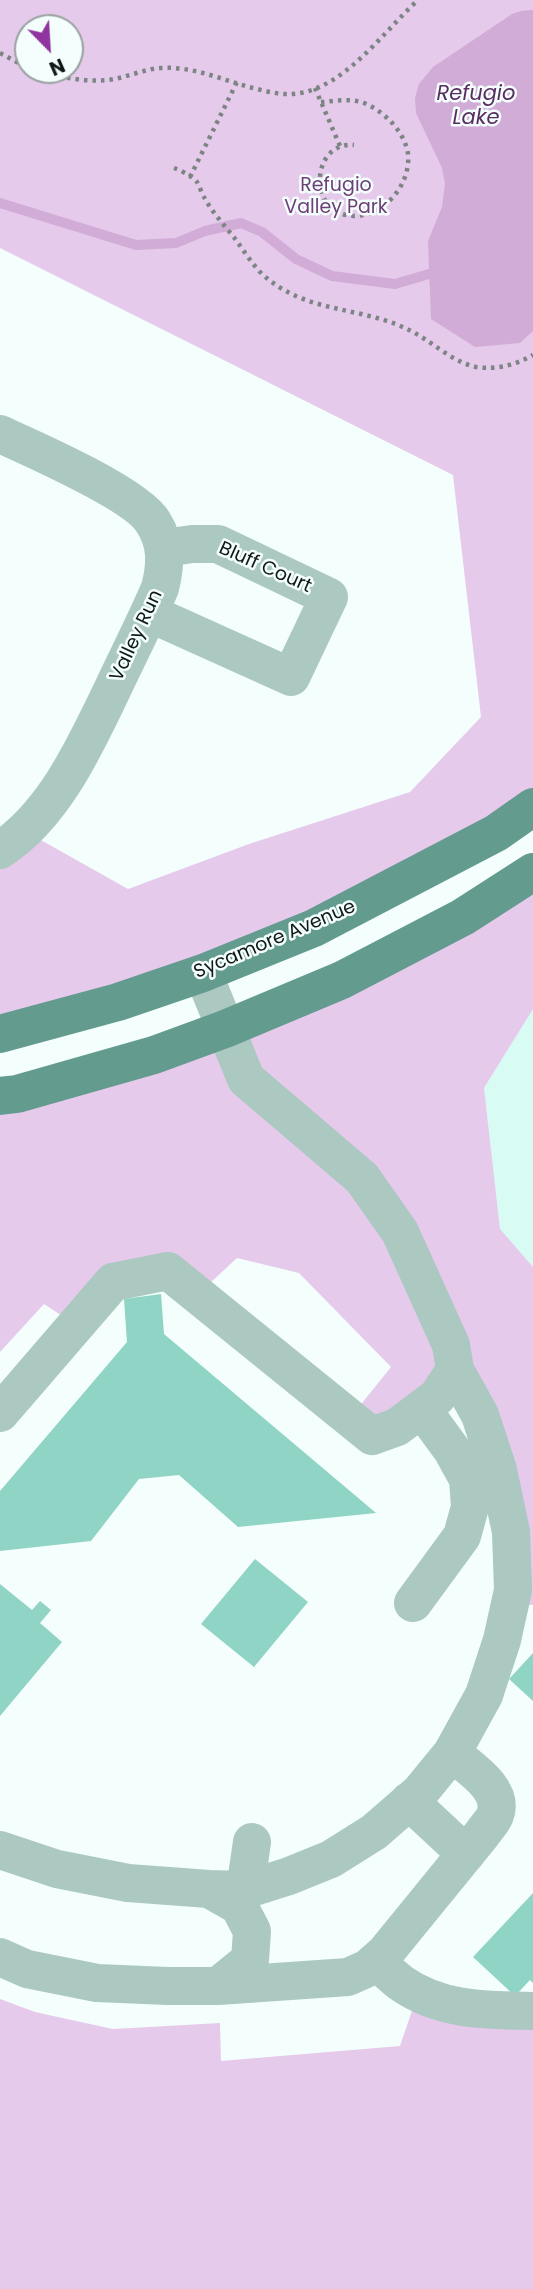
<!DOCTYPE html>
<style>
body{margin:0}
#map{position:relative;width:533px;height:2289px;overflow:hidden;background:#f4fefc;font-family:Poppins,sans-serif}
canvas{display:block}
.north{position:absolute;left:14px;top:14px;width:70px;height:70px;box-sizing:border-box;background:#f4fefc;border:2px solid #99a2a0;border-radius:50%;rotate:156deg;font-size:19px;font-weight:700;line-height:28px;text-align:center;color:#101917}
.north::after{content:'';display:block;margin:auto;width:24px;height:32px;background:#9035a0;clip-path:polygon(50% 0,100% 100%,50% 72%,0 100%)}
</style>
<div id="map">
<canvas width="533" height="2289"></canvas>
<div class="north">N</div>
</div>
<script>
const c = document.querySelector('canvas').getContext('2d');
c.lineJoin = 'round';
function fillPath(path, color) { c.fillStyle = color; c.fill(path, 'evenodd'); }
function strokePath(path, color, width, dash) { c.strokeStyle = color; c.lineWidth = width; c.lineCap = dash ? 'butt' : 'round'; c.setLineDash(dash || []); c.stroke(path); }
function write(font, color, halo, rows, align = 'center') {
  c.font = font + ' Poppins,sans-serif'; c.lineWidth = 5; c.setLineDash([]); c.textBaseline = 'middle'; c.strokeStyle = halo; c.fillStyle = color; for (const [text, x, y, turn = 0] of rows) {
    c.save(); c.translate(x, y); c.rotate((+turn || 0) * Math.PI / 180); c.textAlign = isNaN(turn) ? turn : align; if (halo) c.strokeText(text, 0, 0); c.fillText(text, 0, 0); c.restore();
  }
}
const built = new Path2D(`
 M533,1009v258l-33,-37 -16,-142z`);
const green = new Path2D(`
 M0,0h533v807l-88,53 -445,174v-184l23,-20 105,59 121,-45 161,-52 71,-75 -28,-242 -453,-227zM28,28h42v42h-42z
 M533,872v137l-49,79 16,141 33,38v338h-23l-54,-234 -59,56 -47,-9 41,-51 -92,-94 -62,-15 -40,37 -29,-24 -92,54 -32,-21 -44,48v-256l154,-41z
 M418,1993l115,18v278h-533v-290l35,13 78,17 107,-6 1,38 179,-15z`);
const water = new Path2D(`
 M533,10v321l-13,12 -45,4 -44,-28 -3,-78 14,-34 3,-23 -3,-16 -26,-55 -1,-15 4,-14 14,-17 79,-53 9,-3z`);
const stream = new Path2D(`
 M0,203l136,42 40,-2 29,-12 36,-8 21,9 34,27 36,17 63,8 34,-10`);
const building = new Path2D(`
 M161,1294l3,40 212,179 -138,14 -59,-52 -40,4 -48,62 -91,10v-60l127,-149 -3,-43z
 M255,1559l53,43 -54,65 -53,-43z
 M0,1584l32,26 8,-9 11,9 -11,13 22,19 -62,74z
 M533,1653v48l-24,-22z
 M533,1893v90l-3,-3 -15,16 -42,-39z`);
const path = new Path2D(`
 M0,53l28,15
 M34,70c24,7 49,12 74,10 18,-2 35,-11 53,-12 31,-2 59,11 88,19 13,3 29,8 43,7 51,-3 91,-62 126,-94
 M315,88l25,58
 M321,102c14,-1 29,-4 43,1 20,8 41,29 44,51 3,30 -23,62 -54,62 -48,-1 -43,-75 0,-71
 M174,168c8,3 18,8 23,14 3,4 4,11 7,15 8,15 21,29 32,43 8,11 16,24 26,34 45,41 99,31 149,57 22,11 41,31 65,36 21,3 39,-2 57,-12
 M190,177l47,-95`);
const minor = new Path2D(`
 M0,434c33,15 136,60 153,88 14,22 13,42 7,66 -15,35 -32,68 -48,102 -27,56 -58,125 -112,160
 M149,613l142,64 38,-80 -111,-53h-26l-27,4
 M203,973l43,106 116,99 38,54 51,113 4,25 25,45 18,55 13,62 2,58 -11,50 -18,55 -32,58 -32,39 -46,40 -43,27 -42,17 -44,14 -36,-1
 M0,1413l113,-131 55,-11 204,165 25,-9 40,-30 18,-27
 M413,1603l49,-67 8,-29 -2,-28 -16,-29 -30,-41
 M409,1801l57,53
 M0,1850l57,19 71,14 81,6 30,17 13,25 -2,29 -32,26h-50l-71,-3 -70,-14 -27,-12
 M245,1890l7,-48
 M376,1961c8,7 16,15 25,22 40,28 85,27 132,28
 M218,1986l130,-9 20,-9 17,-15 97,-119c4,-6 11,-13 13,-19 10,-26 -27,-48 -43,-62`);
const major = new Path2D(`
 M0,1034l118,-32 85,-29 111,-45 182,-95 37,-26
 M0,1096l17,-2 137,-39 71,-26 117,-49 121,-63 70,-45`);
const parkNames = [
 ["Refugio",336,186],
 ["Valley Park",336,208]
];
const streetNames = [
 ["Bluff Court",265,568,24],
 ["Valley Run",137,636,-65],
 ["Sycamore Avenue",275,940,-23]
];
const waterNames = [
 ["Refugio",476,95],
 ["Lake",476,119]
];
fillPath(built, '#d8fbf3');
fillPath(green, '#e6caeb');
fillPath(water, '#d1acd7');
strokePath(stream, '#d1acd7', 10);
fillPath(building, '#90d4c6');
strokePath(path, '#7c8583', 4.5, [3.5, 5]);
strokePath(minor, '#abc8c1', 38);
strokePath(major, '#639b8f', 38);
write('19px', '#6f4077', '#f4fefc', parkNames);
write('19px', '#101917', '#f4fefc', streetNames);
write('italic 21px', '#5a2d62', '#f4fefc', waterNames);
</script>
